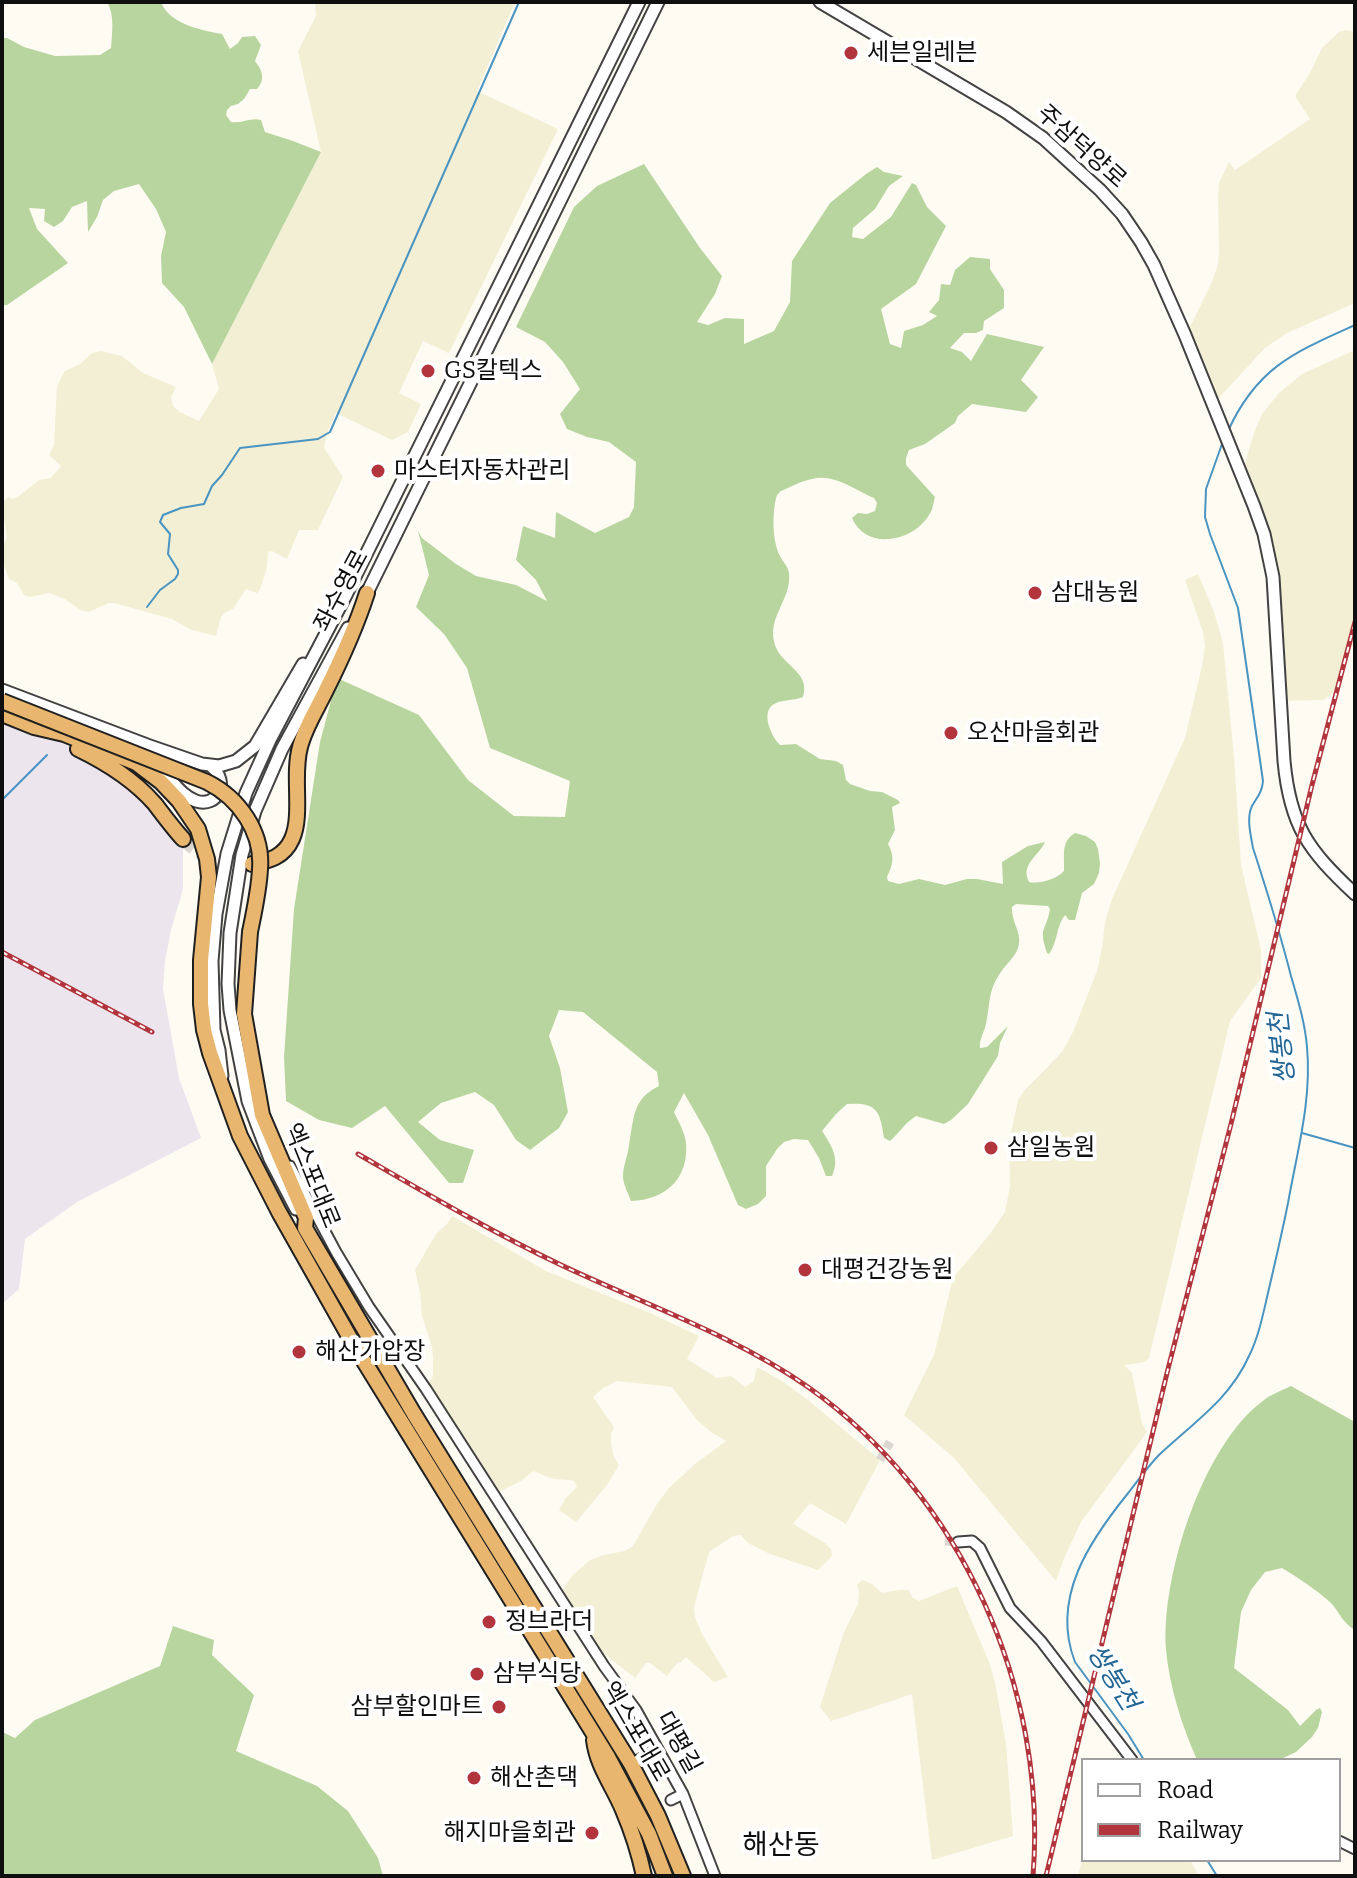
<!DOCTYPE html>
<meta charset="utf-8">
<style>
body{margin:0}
#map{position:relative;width:1357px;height:1878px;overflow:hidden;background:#fefbf3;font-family:Bitter,serif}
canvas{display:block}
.frame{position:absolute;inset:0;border:4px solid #0f0f0f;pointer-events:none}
.legend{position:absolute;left:1081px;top:1758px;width:260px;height:104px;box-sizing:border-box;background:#fff;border:2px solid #9f9f9f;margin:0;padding:10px 14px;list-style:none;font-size:24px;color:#0f0f0f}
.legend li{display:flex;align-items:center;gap:16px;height:40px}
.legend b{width:40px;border:2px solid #9f9f9f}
</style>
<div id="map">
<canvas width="1357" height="1878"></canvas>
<div class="frame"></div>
<ul class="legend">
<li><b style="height:10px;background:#fff"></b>Road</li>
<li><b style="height:10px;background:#b2343c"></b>Railway</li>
</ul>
</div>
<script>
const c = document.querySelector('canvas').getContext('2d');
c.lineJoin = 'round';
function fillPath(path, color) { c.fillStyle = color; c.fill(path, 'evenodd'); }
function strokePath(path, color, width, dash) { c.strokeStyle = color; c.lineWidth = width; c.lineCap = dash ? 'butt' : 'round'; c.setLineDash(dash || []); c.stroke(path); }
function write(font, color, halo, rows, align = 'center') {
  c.font = font + ' Bitter,"Noto Sans KR",serif'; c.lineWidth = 8; c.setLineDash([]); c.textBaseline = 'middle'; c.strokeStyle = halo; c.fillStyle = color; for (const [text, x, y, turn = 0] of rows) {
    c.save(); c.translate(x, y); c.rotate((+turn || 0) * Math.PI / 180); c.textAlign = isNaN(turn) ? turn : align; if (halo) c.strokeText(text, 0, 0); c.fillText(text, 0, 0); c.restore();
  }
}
const industrial = new Path2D(`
 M2,720l72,27 37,19 69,69 3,13v41l-12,41 -6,31 -2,28 16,89 22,60 -124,64 -52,37 -6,50 -17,15z`);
const farmland = new Path2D(`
 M315,2h200l-38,89 81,38 -109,224 -26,-12 -24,52 22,11 -13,28 -16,8 -56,-27 -10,22 -2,13 19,29 -25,53h-19l-12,29 -15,-8 -4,1 -1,15 -7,23 -3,3 -11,-4 -13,20 -9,4 -3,4 -5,19 -24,-6 -20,-11 -58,-16h-5l-20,9 -9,-2 -15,-11 -16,-6 -19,4 -6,-2 -7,-12 -8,-4 -7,-19v-15l5,-7 -5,-35 6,-6 5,2 6,-3 20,-16 12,-2 10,-12 -12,-11 5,-10 3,-59 8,-15 15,-7 12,-11 9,-2 21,5 21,17 33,14 -5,10 2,9 7,6 19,9 20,-32 -7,-25 109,-212 -23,-101 18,-35z
 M1346,30l9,2v271l-68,30 -22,15 -47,51 -28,-72 22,-45 6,-18 1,-12 -1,-53 1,-16 10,-21 6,8 75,-51 -15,-23 15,-23 12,-25 17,-16z
 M1355,350v289l-23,55 -9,6 -44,1 -6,-124 -30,-99 4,-22 8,-26 7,-16 17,-21 23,-19z
 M1198,574l16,38 9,31 11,114 7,108 20,85v28l-31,43 -81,337 -4,4 -21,3 8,8 10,50 5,9 -66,90 -16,34 -9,25 -102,-123 -50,-43 30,-60 19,-77 37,-44 15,-22 5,-26 -1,-44 9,-42 6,-9 38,-39 11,-20 24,-61 5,-23 3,-26 7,-23 73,-161 17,-72 3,-20 -2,-14 -18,-52z
 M452,1216l94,55 104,42 49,23 -12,23 30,19 14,-2 14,11 9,-6 3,-14 25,14 26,19 72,60 -34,64 -36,-21 -17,21 32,19 6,6 1,7 -14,14 -48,-16 -22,-11 -7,-8 -8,1 -24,16 -15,55 1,10 7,17 26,43 -14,5 -28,-25 -6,6 -2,-1 -11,14 -17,-13h-4l-11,15 -47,-37 -29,-46 13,-19 18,-16 14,-5 21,-4 8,-5 24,-42 12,-16 26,-24 31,-23 -15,-9 -14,-12 -25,-33 -55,-6 -14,7 -10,9 21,30 -3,7v8l2,13 6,10 -12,20 -31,37 -17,-12 6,-11 12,-12 -3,-6 -4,-1 -16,-1 -21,-8 -12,10 -27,13 -68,-105 7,-13v-18l-1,-11 -10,-31 -2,-24 -5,-22 21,-36 11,-10z
 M862,1580l10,4 10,9 18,-3h8l5,8 6,3 38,-15 32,76 6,20 11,62 7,92 -81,24 -20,-166 -81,27 -11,-14 24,-75 14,-28 1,-12 -2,-7z
 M1083,1857v3h107l9,16h-121z`);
const forest = new Path2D(`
 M107,2h54c8,22 40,28 61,32l8,15 8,-6 4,-6 13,-1 6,9 -6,16c7,9 11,18 2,28h-7l-6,10 -6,5 -7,2 -4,4 -1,5 5,7c10,2 20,-5 30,-2l4,12 28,9 28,11 -109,212 -28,-57 -22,-24 -1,-27 5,-24 -10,-23 -17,-25 -25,7 -11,9 -6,17 -9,15 -1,-31 -15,6 -9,14 -9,6 -10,-6 1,-12 -16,-1 8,21 31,34 -61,42h-5v-267h5l17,9 31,9 45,-1 11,-7c1,-15 4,-33 -4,-46z
 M644,164l56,84 22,28 -7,18 -18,28 11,3 17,-7 19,1v25l30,-13 16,-29 2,-41 38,-58 36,-29 11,-7 7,5 19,4 -14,10 -14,23 -22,19 -1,9 11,2 28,-22 21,-34 4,2 11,22 19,19 -30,58 -35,25 9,35 11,4 3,-17 19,-6 14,-9 -8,-4 10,-12 2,-16 9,1 5,-15 15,-13 20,2v10l14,21v18l-20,13 -1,9 -7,3h-12l-14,15 12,4 9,9 16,-27 57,13 -23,33 17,17 -12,15 -54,-8 -14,12 -3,7 -30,21 -16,6 -3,8v7l29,32c-2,6 -2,13 -6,18 -16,27 -63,36 -77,3l6,-5 9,1 8,-3 2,-8 -3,-5c-19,-8 -41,-25 -62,-19 -11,2 -21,8 -31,12l-4,4c-5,16 -5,46 3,61 3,6 8,10 9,17 3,27 -23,44 -14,72 7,21 36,27 28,52 -9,4 -18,2 -27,6 -17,7 -5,33 4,42l16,-1 24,15 16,2 7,4 3,15 4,4 20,7 12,1 16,8 2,3 -8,4 3,23 -7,14c7,13 5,20 -1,33l1,4 11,3 20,-5 26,6 22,-6h10l26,5 -1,-22 26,-16 17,-4c-6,14 -25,22 -16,40 11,2 26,-2 35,-11 1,-15 -4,-29 11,-38l11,3 9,6 3,7 2,14 -1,10 -5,11 -12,9 -7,27h-6l-4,-5c-9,11 -7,27 -16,39l-2,-1c-9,-27 -1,-21 3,-44l-2,-3 -32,-2 -4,3c-1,14 9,24 7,37 -2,13 -14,20 -20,31 -11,16 -9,31 -13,49 -2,9 -7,15 -6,24l7,-1 21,-21 -8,17 -2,13 -30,48 -17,16 -7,4 -28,-8c-11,7 -16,16 -26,25l-6,-3c-4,-27 -7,-36 -37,-34l-11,10 -14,17c10,15 18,28 10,45h-6l-7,-18 -11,-18 -14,-1 -10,3 -7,7 -11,17v30l-8,8 -12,5 -8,-4 -30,-70 -24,-42 -10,19c4,9 11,20 12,31 3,36 -21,57 -55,58 -3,-8 -8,-17 -8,-25 0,-10 5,-21 6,-31 5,-27 3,-46 30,-59l-2,-14 -74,-60 -24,-2 -10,26 11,32 8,44 -9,16 -29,22 -14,-10 -22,-35 -19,-13 -34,11 -23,19 22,18 34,10 -11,33h-14l-64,-77 -33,22 -33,-8 -33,-19 -2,-44 10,-148 26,-167 17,-64 82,37 49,65 46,36 51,1 5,-36 -80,-33 -23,-80 -23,-34 -28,-27 13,-32 -11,-44 4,7 34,26 20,12 40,9 31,16 -11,-21 -20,-20 7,-34 32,12 1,-26 39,21 34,-16 5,-10 2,-45 -27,-20 -22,-5 -20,-8 -7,-15 20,-25 -17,-27 -18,-20 -29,-15 58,-120 23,-21z
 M1291,1386l64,36v208c-12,-6 -16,-19 -25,-28 -15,-13 -31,-24 -48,-34l-17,4 -14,18 -10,22 -7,56 54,42 12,16 16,-16 4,-2 2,4 -4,16 -6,9 -16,15 -17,8h-82c-15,-34 -28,-74 -31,-111 -5,-73 37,-205 98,-249 8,-6 19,-10 27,-14z
 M173,1626l41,14 -2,15 42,40 -18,56 81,35 31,25 30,47 5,18h-381v-144l13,6 20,-18 125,-54z`);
const stream = new Path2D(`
 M1228,431c29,-64 67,-79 127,-106
 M147,607l13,-17 15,-11 3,-5v-4l-10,-16 2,-20 -10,-12 3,-7 18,-7 23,-4 8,-18 10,-11 18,-27 78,-9 12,-7 189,-430
 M2,800l45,-45
 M1302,1133l53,15
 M1144,1760l-16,-26 -53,-72c-25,-64 15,-122 54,-170 10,-13 20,-27 31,-38 33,-31 70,-55 89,-98 10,-20 14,-42 19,-63 7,-30 14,-60 20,-90 9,-51 24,-103 19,-156 -2,-24 -9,-47 -16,-71 -11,-43 -24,-85 -38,-128 -2,-12 -7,-30 -1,-42 5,-9 10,-13 11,-25l-25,-173 -28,-74 -5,-17 1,-28 16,-45
 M1207,1860l10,16`);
const minorTunnel = new Path2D(`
 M880,1460l10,-18
 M945,1541l13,1`);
const trunkTunnel = new Path2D(`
 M183,839c20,18 40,29 68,26`);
const minor = new Path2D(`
 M290,1166l46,86 33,55 57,82 178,277 32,44 47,84 32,82
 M958,1542l14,-1 8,7 30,60 31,33 91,119
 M631,1764l27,-15
 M671,1800l12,-6
 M1339,1841l16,8`);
const tertiary = new Path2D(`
 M820,2l186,110 37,26 57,52 22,24 19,28 13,23 31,70 69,171 10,28 9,43 11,184c6,65 24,89 71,133
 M364,599l294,-597
 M2,690l145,55 55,19 17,2 17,-5 19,-15 48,-82
 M153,765c16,8 25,30 43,36 22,7 34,-19 15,-35
 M222,1076l-3,-26 -5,-20 -2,-69 4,-47 11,-60 19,-61 24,-53 75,-143 294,-595
 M296,1209l-26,-50 -22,-58 -18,-91 -2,-26 2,-51 12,-78 13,-44 27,-62 66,-121`);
const trunk = new Path2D(`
 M2,714l32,13 30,7 72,29 25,19 18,19 19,28 9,30 2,18 -8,83v44l3,26 6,23 30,83 39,76 75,133 254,412 41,77 16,42
 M78,749c29,14 55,30 77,55 9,12 18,24 28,35
 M252,864c17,-3 32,-7 40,-25 11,-25 0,-63 8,-92 5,-20 17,-38 26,-57 16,-32 30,-63 41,-97
 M250,932l-6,82 18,101 44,103 -1,10 109,186 217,350 27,52 25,60
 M594,1740c3,26 19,46 29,70 9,21 16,43 21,66`);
const rail = new Path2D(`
 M2,952l150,80
 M358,1154c66,38 132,77 201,110 82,39 175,71 249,123 154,109 240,302 225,489
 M1046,1876l122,-507 63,-245 81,-339 43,-163`);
const trunkBridge = new Path2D(`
 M2,701l205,81c32,16 56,50 53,87 -1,21 -6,43 -10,63`);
const markers = [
 [851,53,8,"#b2343c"],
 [428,371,8,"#b2343c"],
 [378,471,8,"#b2343c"],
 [1035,593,8,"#b2343c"],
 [951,733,8,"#b2343c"],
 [991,1148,8,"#b2343c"],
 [805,1270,8,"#b2343c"],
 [299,1352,8,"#b2343c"],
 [489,1622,8,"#b2343c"],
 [477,1674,8,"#b2343c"],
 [499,1707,8,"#b2343c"],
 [474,1778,8,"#b2343c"],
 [592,1833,8,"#b2343c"]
];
const poiNames = [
 ["세븐일레븐",867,53],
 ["GS칼텍스",444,371],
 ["마스터자동차관리",394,471],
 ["삼대농원",1051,593],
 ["오산마을회관",967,733],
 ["삼일농원",1007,1148],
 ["대평건강농원",821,1270],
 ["해산가압장",315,1352],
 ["정브라더",505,1622],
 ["삼부식당",493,1674],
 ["삼부할인마트",483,1707,"right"],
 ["해산촌댁",490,1778],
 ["해지마을회관",576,1833,"right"]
];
const streetNames = [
 ["주삼덕양로",1081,147,42],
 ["좌수영로",342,591,-62],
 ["엑스포대로",311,1176,68],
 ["엑스포대로",635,1732,60],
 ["대평길",678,1743,61]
];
const waterNames = [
 ["쌍봉천",1283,1048,-96],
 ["쌍봉천",1112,1678,58]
];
const quarterNames = [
 ["해산동",781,1846]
];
fillPath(industrial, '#ece5ed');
fillPath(farmland, '#f2efd4');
fillPath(forest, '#b9d59f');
strokePath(stream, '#4a94c1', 2);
strokePath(minorTunnel, '#dad8d1', 9, [9, 4.5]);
strokePath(trunkTunnel, '#dad8d1', 14, [14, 7]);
strokePath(minor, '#424242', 13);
strokePath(tertiary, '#424242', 15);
strokePath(trunk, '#202020', 18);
strokePath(minor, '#fff', 9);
strokePath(tertiary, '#fff', 11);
strokePath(trunk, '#e8b66e', 14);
strokePath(rail, '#b2343c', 5);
strokePath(rail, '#fff', 2, [6]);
strokePath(trunkBridge, '#202020', 18, []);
strokePath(trunkBridge, '#e8b66e', 14);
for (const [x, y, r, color] of markers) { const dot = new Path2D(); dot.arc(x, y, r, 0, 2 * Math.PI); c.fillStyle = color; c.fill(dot); strokePath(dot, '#fff', 3); }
write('24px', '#0f0f0f', '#fff', poiNames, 'left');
write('24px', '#0f0f0f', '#fff', streetNames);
write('italic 26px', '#246696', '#fff', waterNames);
write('28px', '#0f0f0f', '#fff', quarterNames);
</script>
